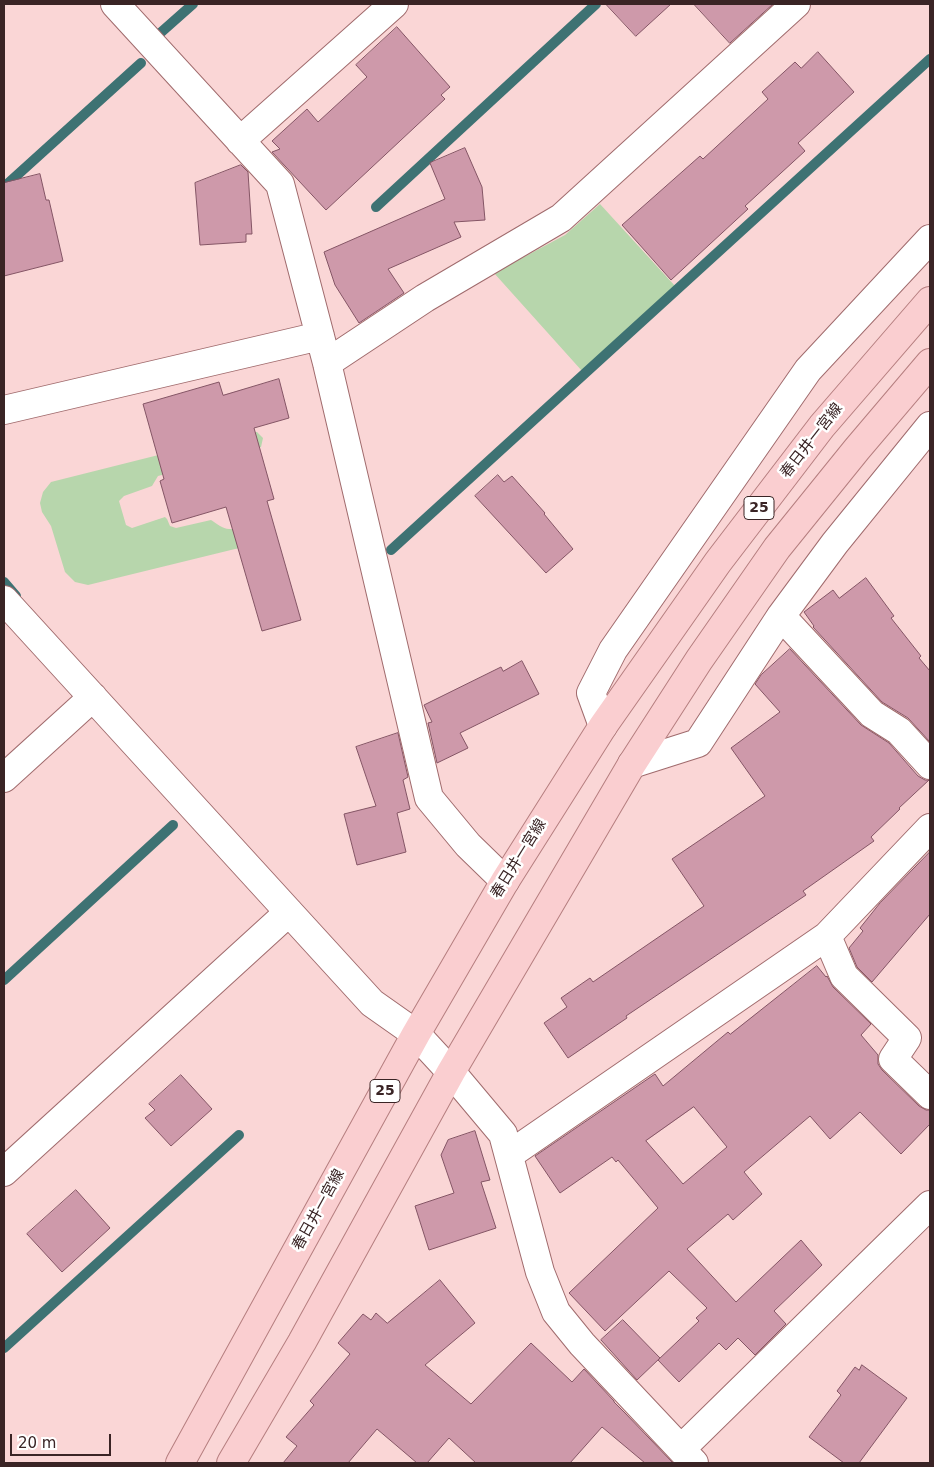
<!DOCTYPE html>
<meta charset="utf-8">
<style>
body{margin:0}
#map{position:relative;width:934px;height:1467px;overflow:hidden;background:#fad6d6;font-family:"DejaVu Sans",sans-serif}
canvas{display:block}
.frame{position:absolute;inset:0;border:5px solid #3a2425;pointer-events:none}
.scale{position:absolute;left:10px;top:1434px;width:101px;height:22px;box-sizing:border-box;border:2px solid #3a2425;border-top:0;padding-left:6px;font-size:15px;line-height:18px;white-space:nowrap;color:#3a2425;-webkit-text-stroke:4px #fff;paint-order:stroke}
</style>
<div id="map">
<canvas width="934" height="1467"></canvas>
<div class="frame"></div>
<div class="scale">20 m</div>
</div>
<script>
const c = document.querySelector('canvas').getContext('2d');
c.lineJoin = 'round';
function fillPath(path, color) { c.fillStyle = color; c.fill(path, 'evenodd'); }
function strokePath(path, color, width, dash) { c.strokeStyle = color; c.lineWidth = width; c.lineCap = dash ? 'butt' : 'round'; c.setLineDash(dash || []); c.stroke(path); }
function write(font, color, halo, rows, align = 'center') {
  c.font = font + ' "DejaVu Sans","Noto Sans JP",sans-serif'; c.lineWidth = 5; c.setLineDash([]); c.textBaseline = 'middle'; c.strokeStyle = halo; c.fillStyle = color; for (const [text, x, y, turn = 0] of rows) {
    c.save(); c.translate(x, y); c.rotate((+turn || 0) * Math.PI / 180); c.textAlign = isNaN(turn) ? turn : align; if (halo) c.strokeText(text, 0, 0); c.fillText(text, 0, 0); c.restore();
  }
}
const green = new Path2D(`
 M600,204l75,82 -93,85 -88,-98 71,-38z
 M250,432h7l6,6 -2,9 -12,5 -91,24 -6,10 -28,10 -5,5 7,24 6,3 33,-11 2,2 3,7 6,2 35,-8c5,3 12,9 18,9 15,1 35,-9 47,3l-3,8 -14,5 -24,4 -147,36 -13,-3 -10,-10 -14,-46 -9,-14 -2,-9 3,-11 8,-10z`);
const stream = new Path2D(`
 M158,35l35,-31
 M4,187l137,-124
 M376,207l220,-203
 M391,550l539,-491
 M4,582l12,14
 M4,980l169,-155
 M4,1348l235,-213`);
const building = new Path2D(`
 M606,4h65l-35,32z
 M694,4h79l-43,39z
 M397,27l53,60 -9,8 4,4 -119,111 -54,-58 8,-3 -8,-8 35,-32 11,13 49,-45 -11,-12z
 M818,52l36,40 -56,51 7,8 -60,55 3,3 -77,71 -49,-55 78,-69 3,3 65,-60 -6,-7 33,-30 6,6z
 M465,148l17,39 3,33 -31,2 7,15 -73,32 16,24 -45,30 -24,-38 -11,-33 121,-53 -15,-36z
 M241,165l7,7 4,62h-6v8l-46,3 -5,-62z
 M40,174l6,26h3l14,61 -59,15v-93z
 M279,379l10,39 -35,10 20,71 -7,2 34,119 -39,11 -36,-124 -54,16 -12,-42 4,-2 -21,-75 76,-22 4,13z
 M498,475l6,7 8,-6 33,37 -1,1 29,35 -27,24 -71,-77z
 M866,578l28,38 -3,2 30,38 -2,2 11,13v71l-22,-24 -26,-16 -69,-75 1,-1 -10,-14 29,-22 6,8z
 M790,649l71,76 28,18 29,33 7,4h4l-30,28 1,1 -29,28 3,4 -71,50 3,4 -180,121 1,2 -59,40 -24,-35 23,-16 -6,-9 29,-20 3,4 111,-76 -32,-47 93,-63 -34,-48 49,-36 -25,-28 6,-9z
 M522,661l17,33 -79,39 8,15 -31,15 -9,-40 4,-1 -8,-17 77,-38 2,4z
 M398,733l10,44 -5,3 7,29 -13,4 9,39 -49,13 -13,-51 32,-8 -20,-59z
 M930,852v62l-58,68 -15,-15 -8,-19 14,-17 -3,-3 20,-25z
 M817,966l9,11 1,-1 6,11 38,37 -10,11 17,20v9l4,6 37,36 7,4h4v14l-29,30 -41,-42 -30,27 -20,-23 -66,56 18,22 -29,26 -5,-6 -41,35 49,53 65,-62 21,25 -48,46 12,13 -31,31 -17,-17 -12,12 -7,-7 -40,39 -21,-22 41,-39 -3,-3 11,-10 -38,-37 -64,60 -36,-38 89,-85 -40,-48 -2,2 -4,-5 -52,36 -25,-37 120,-82 8,12 65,-54 2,2zM694,1107l33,40 -44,37 -37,-43z
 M181,1075l31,34 -41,37 -26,-28 10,-8 -6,-6z
 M475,1131l15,49 -9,2 15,46 -67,22 -14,-44 39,-13 -13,-38 7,-15z
 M76,1190l34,38 -48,44 -35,-38z
 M440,1280l35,43 -50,42 46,39 60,-61 41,39 12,-13 30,32v1l11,11 48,50h-28l-43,-36 -32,36h-94l-27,-25 -22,25h-10l-40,-34 -29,34h-65l14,-17 -11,-9 28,-32 -4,-4 40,-47 -12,-11 25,-29 8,6 5,-7 11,10z
 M623,1320l37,38 -23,22 -36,-40z
 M862,1365l45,33 -48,65h-15l-35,-26 32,-42 -4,-4 18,-24 4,3z`);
const street = new Path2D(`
 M115,4l165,180 47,179 102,435 39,47 37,36
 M240,141l154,-137
 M327,363l98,-65 136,-80 235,-214
 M4,410l316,-74
 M4,600l368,403 44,31 35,38 52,62 37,138 16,40 26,32 112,119
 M781,616l91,98 27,17 31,34
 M603,726l-12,-33 22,-43 195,-280 122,-131
 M632,764l66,-21 83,-127 54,-73 95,-117
 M4,778l89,-81
 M827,936l17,40 63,62 -14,21 37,36
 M509,1155l318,-219 103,-108
 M4,1172l285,-260
 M681,1449l249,-244`);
const primary = new Path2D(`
 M180,1463l236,-429 89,-153 98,-155 115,-164 104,-136 108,-125
 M231,1463l71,-121 149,-270 181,-308 67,-104 78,-112 80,-99 73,-86`);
const shields = [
 [759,508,30],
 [385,1091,30]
];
const shieldNames = [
 ["25",759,508],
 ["25",385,1091]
];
const streetNames = [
 ["春日井一宮線",812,441,-52],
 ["春日井一宮線",519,859,-58],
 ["春日井一宮線",319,1210,-61]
];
fillPath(green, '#b7d6ac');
strokePath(stream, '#3e7273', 10);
fillPath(building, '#ce99aa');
strokePath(building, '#845565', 1);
strokePath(street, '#a06b6d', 30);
strokePath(primary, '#b57e7f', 30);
strokePath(street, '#fff', 28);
strokePath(primary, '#faced0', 28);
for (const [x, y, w] of shields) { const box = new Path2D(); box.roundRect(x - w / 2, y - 11.5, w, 23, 4); c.fillStyle = '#fff'; c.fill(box); strokePath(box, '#3a2425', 1); }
write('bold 14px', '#3a2425', null, shieldNames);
write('15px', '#3a2425', '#fff', streetNames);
</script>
